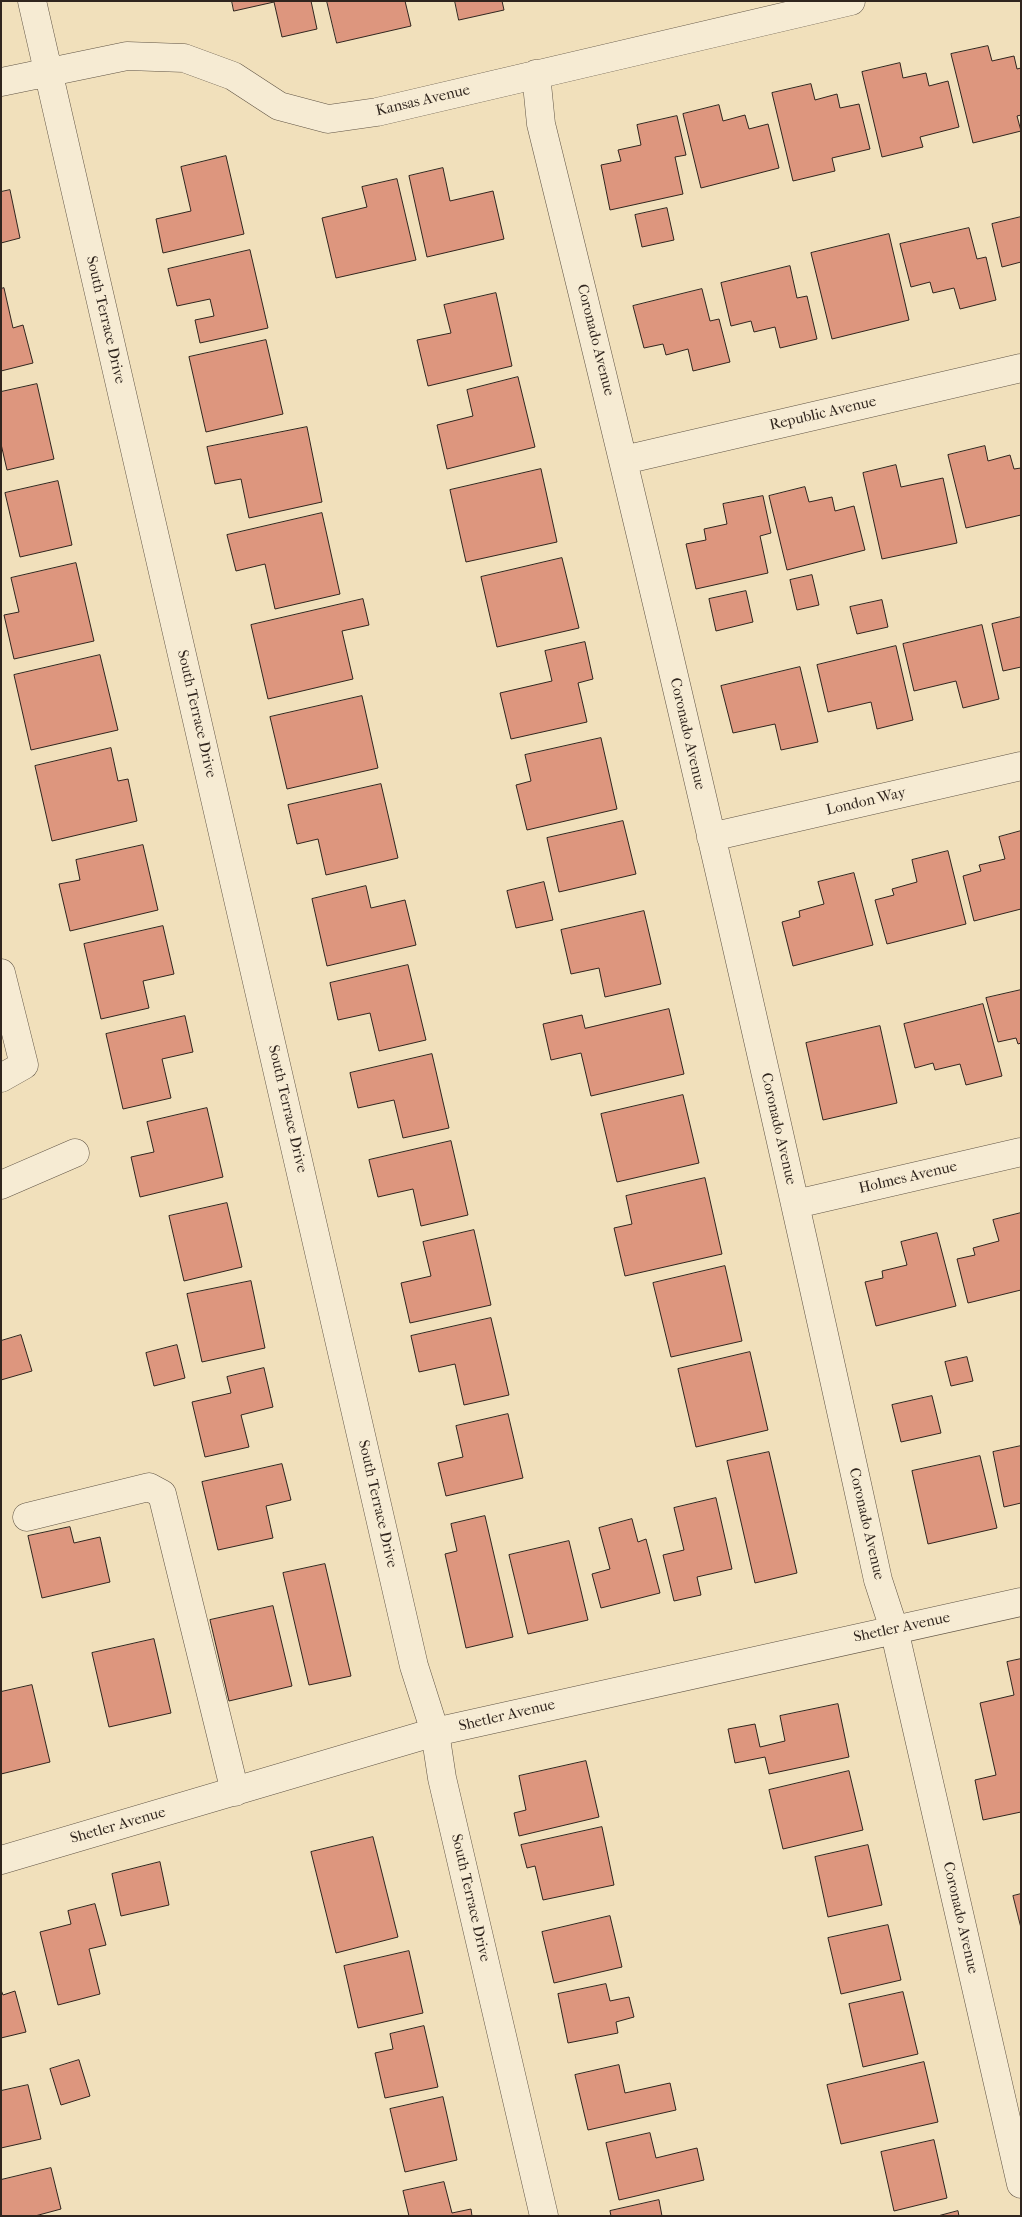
<!DOCTYPE html>
<style>
body{margin:0}
#map{position:relative;width:1022px;height:2217px;overflow:hidden;background:#f1e0bb;font-family:"IM FELL French Canon",serif}
canvas{display:block}
.frame{position:absolute;inset:0;border:2px solid #30251e;pointer-events:none}
</style>
<div id="map">
<canvas width="1022" height="2217"></canvas>
<div class="frame"></div>
</div>
<script>
const c = document.querySelector('canvas').getContext('2d');
c.lineJoin = 'round';
function fillPath(path, color) { c.fillStyle = color; c.fill(path, 'evenodd'); }
function strokePath(path, color, width, dash) { c.strokeStyle = color; c.lineWidth = width; c.lineCap = dash ? 'butt' : 'round'; c.setLineDash(dash || []); c.stroke(path); }
function write(font, color, halo, rows, align = 'center') {
  c.font = font + ' "IM FELL French Canon",serif'; c.lineWidth = 4; c.setLineDash([]); c.textBaseline = 'middle'; c.strokeStyle = halo; c.fillStyle = color; for (const [text, x, y, turn = 0] of rows) {
    c.save(); c.translate(x, y); c.rotate((+turn || 0) * Math.PI / 180); c.textAlign = isNaN(turn) ? turn : align; if (halo) c.strokeText(text, 0, 0); c.fillText(text, 0, 0); c.restore();
  }
}
const building = new Path2D(`
 M232,1h79l6,28 -35,8 -8,-35 -40,9z
 M327,1h78l6,25 -74,17z
 M455,1h47l2,9 -45,10z
 M988,46l4,15 22,-5 3,13 4,-1v47l-4,1 4,15 -48,12 -22,-89z
 M900,63l3,15 23,-5 3,13 19,-5 11,46 -39,10 3,10 -41,10 -20,-85z
 M811,84l4,16 22,-6 3,14 19,-4 11,45 -38,9 3,13 -42,10 -21,-88z
 M719,105l4,16 22,-6 4,14 19,-5 11,44 -78,20 -18,-74z
 M677,116l9,39 -11,2 8,37 -73,16 -9,-45 20,-4 -3,-11 23,-5 -4,-20z
 M226,156l18,78 -81,19 -7,-34 35,-8 -10,-44z
 M443,168l7,33 43,-10 11,48 -77,18 -18,-81z
 M397,179l19,81 -80,18 -14,-60 45,-11 -5,-20z
 M10,190l10,48 -19,5v-51z
 M667,208l7,32 -32,7 -7,-32z
 M1021,217v45l-19,5 -10,-43z
 M969,228l8,31 9,-2 10,43 -36,9 -6,-21 -21,5 -3,-11 -19,5 -11,-43z
 M889,234l20,86 -77,19 -21,-86z
 M250,250l18,78 -68,15 -5,-23 19,-4 -4,-17 -33,7 -9,-37z
 M790,266l7,32 10,-2 10,43 -37,9 -5,-21 -21,5 -3,-11 -20,5 -10,-43z
 M4,288l9,40 10,-3 10,38 -32,8v-82z
 M702,289l8,32 9,-2 11,43 -37,9 -5,-22 -22,6 -3,-11 -19,4 -11,-42z
 M496,293l16,73 -84,20 -11,-46 34,-7 -7,-28z
 M266,340l17,74 -77,18 -17,-75z
 M518,377l17,70 -88,22 -10,-44 36,-9 -6,-26z
 M37,384l17,75 -47,11 -6,-26v-52z
 M307,427l15,75 -73,16 -8,-39 -26,5 -8,-37z
 M985,446l3,15 22,-6 4,14 7,-1v47l-55,13 -18,-73z
 M896,465l5,22 42,-9 14,65 -75,16 -19,-86z
 M541,469l16,73 -91,20 -16,-72z
 M58,481l14,64 -52,12 -15,-64z
 M805,487l4,15 23,-5 3,14 19,-5 11,44 -78,20 -18,-74z
 M763,496l8,37 -11,3 8,37 -72,16 -10,-45 20,-4 -2,-11 23,-5 -4,-20z
 M322,513l18,81 -65,15 -10,-45 -29,7 -9,-36z
 M562,558l17,70 -82,19 -16,-70z
 M76,563l18,78 -80,18 -10,-44 15,-3 -8,-34z
 M812,575l7,30 -22,5 -7,-30z
 M746,591l7,31 -37,9 -7,-32z
 M363,599l6,26 -27,6 11,48 -85,20 -17,-74z
 M882,600l6,27 -31,7 -7,-27z
 M1021,617v50l-18,4 -11,-47z
 M982,625l17,74 -36,9 -7,-27 -42,10 -11,-47z
 M585,642l8,37 -15,4 9,39 -76,17 -11,-46 52,-12 -7,-30z
 M896,646l17,74 -36,9 -6,-27 -43,10 -11,-47z
 M100,655l18,75 -87,20 -17,-75z
 M800,667l18,75 -37,8 -6,-26 -42,9 -12,-47z
 M362,696l16,72 -91,21 -17,-72z
 M601,738l16,71 -90,21 -11,-45 15,-4 -6,-26z
 M111,748l7,33 10,-2 9,42 -85,20 -17,-75z
 M381,784l17,74 -72,17 -8,-36 -21,5 -9,-39z
 M623,821l13,53 -77,18 -12,-54z
 M1021,831v78l-47,12 -11,-45 18,-5 -2,-6 26,-6 -6,-22z
 M143,845l15,65 -88,21 -11,-47 21,-4 -4,-20z
 M948,851l18,73 -79,20 -12,-44 19,-5 -2,-6 25,-7 -5,-22z
 M854,873l19,72 -80,21 -11,-44 18,-5 -1,-6 25,-7 -6,-22z
 M544,882l9,38 -37,8 -9,-37z
 M366,886l5,22 34,-8 11,45 -89,21 -15,-67z
 M644,911l17,73 -56,13 -6,-29 -28,6 -10,-44z
 M163,926l11,48 -31,7 6,27 -48,11 -17,-75z
 M408,965l18,75 -47,11 -9,-38 -32,7 -8,-37z
 M1021,990v53l-3,1 -2,-6 -18,4 -12,-44z
 M983,1004l19,72 -36,9 -6,-21 -25,6 -2,-7 -18,5 -11,-44z
 M669,1009l15,65 -93,22 -10,-43 -30,7 -8,-36 39,-9 3,13z
 M185,1016l8,36 -31,7 9,39 -48,11 -17,-75z
 M880,1026l17,77 -74,17 -17,-77z
 M432,1054l17,74 -46,10 -9,-38 -36,8 -8,-35z
 M683,1095l16,68 -82,19 -16,-68z
 M207,1108l16,69 -83,20 -9,-40 23,-5 -7,-30z
 M451,1141l17,74 -47,11 -8,-37 -35,8 -9,-37z
 M705,1178l17,76 -97,22 -11,-48 18,-4 -6,-28z
 M227,1203l15,64 -58,14 -15,-65z
 M1021,1213v77l-53,13 -11,-44 18,-4 -2,-7 26,-7 -6,-21z
 M474,1230l17,75 -81,18 -9,-40 30,-7 -8,-34z
 M937,1233l19,73 -80,20 -11,-44 18,-4 -1,-7 25,-6 -6,-23z
 M725,1266l17,75 -71,16 -18,-74z
 M251,1281l14,67 -63,14 -15,-68z
 M491,1318l18,77 -45,10 -9,-41 -36,8 -8,-36z
 M21,1335l11,36 -31,9v-39z
 M177,1345l8,33 -31,8 -8,-33z
 M750,1352l18,78 -72,17 -18,-78z
 M967,1357l6,24 -22,5 -6,-24z
 M264,1368l9,39 -32,8 8,32 -44,10 -13,-55 39,-9 -4,-16z
 M932,1396l9,37 -40,9 -9,-37z
 M508,1414l15,64 -77,18 -8,-33 25,-6 -7,-31z
 M1021,1446v57l-17,4 -11,-55z
 M769,1452l28,121 -42,10 -28,-122z
 M980,1456l17,72 -69,16 -16,-73z
 M282,1464l9,36 -25,6 7,32 -55,12 -16,-68z
 M716,1498l16,71 -35,8 4,18 -27,6 -11,-46 21,-5 -10,-42z
 M485,1516l28,121 -47,11 -21,-94 12,-3 -6,-27z
 M632,1519l6,23 8,-3 14,54 -59,15 -9,-34 18,-5 -11,-41z
 M70,1527l4,16 26,-6 10,45 -68,16 -14,-62z
 M569,1541l19,79 -60,14 -19,-79z
 M325,1564l26,112 -42,9 -26,-112z
 M273,1606l19,80 -63,15 -19,-81z
 M154,1639l17,74 -62,14 -17,-74z
 M1021,1659v153l-38,8 -8,-40 21,-5 -16,-72 34,-8 -7,-33z
 M32,1685l18,77 -49,12v-82z
 M838,1704l11,53 -80,17 -4,-17 -30,6 -7,-34 27,-5 5,23 25,-6 -5,-25z
 M586,1761l13,56 -80,19 -5,-23 12,-3 -7,-34z
 M849,1771l14,59 -80,19 -14,-59z
 M602,1827l12,58 -71,15 -8,-34 -8,2 -6,-23z
 M373,1837l25,100 -62,16 -25,-101z
 M868,1845l14,60 -54,12 -13,-60z
 M160,1862l9,43 -48,11 -9,-42z
 M1021,1894v34l-8,-32z
 M95,1904l11,41 -17,4 11,45 -42,11 -18,-73 31,-8 -3,-13z
 M610,1916l12,51 -68,16 -12,-51z
 M888,1925l13,55 -60,14 -13,-56z
 M409,1951l14,62 -65,15 -14,-62z
 M606,1984l4,17 19,-4 5,20 -18,5 2,11 -50,10 -10,-49z
 M1,1990l2,5 12,-4 11,41 -25,6z
 M903,1992l15,62 -55,13 -14,-63z
 M424,2026l14,61 -53,11 -10,-45 18,-4 -3,-15z
 M79,2060l11,36 -29,9 -11,-36z
 M924,2062l14,60 -97,22 -14,-59z
 M619,2065l6,28 45,-10 6,27 -88,20 -13,-55z
 M28,2085l13,54 -40,9v-57z
 M443,2097l14,63 -52,12 -15,-63z
 M650,2133l6,25 41,-10 7,32 -85,20 -13,-57z
 M934,2140l13,58 -53,13 -13,-59z
 M51,2168l10,41 -26,7h-34v-36z
 M444,2182l8,31 19,-4 1,7h-63l-6,-25z
 M659,2200l3,16h-51l-1,-5z
 M958,2211l1,5h-21z`);
const minor = new Path2D(`
 M32,1l382,1665 21,66 7,46 102,438
 M536,74l5,50c120,484 231,969 337,1456l16,49 127,555
 M1,82l126,-26 57,2 49,18 46,30 49,13 49,-7 474,-111
 M624,460l397,-92
 M711,837l310,-71
 M1,973l23,92 -23,13
 M1,1185l74,-32
 M796,1204l225,-52
 M27,1517l122,-30 13,7 73,298
 M1,1860l434,-128 586,-130`);
const streetNames = [
 ["Kansas Avenue",423,101,-13],
 ["South Terrace Drive",105,320,77],
 ["Coronado Avenue",595,340,76],
 ["Republic Avenue",823,414,-13],
 ["South Terrace Drive",196,714,77],
 ["Coronado Avenue",687,734,77],
 ["London Way",866,802,-13],
 ["South Terrace Drive",287,1109,77],
 ["Coronado Avenue",778,1129,77],
 ["Holmes Avenue",908,1178,-13],
 ["South Terrace Drive",377,1504,77],
 ["Coronado Avenue",866,1524,77],
 ["Shetler Avenue",902,1628,-12],
 ["Shetler Avenue",507,1716,-13],
 ["Shetler Avenue",118,1826,-16],
 ["South Terrace Drive",470,1898,77],
 ["Coronado Avenue",960,1918,77]
];
fillPath(building, '#dd967e');
strokePath(building, '#30251e', 1);
strokePath(minor, '#605445', 29);
strokePath(minor, '#f6ebd3', 28);
write('15px', '#30251e', '#f6ebd3', streetNames);
</script>
